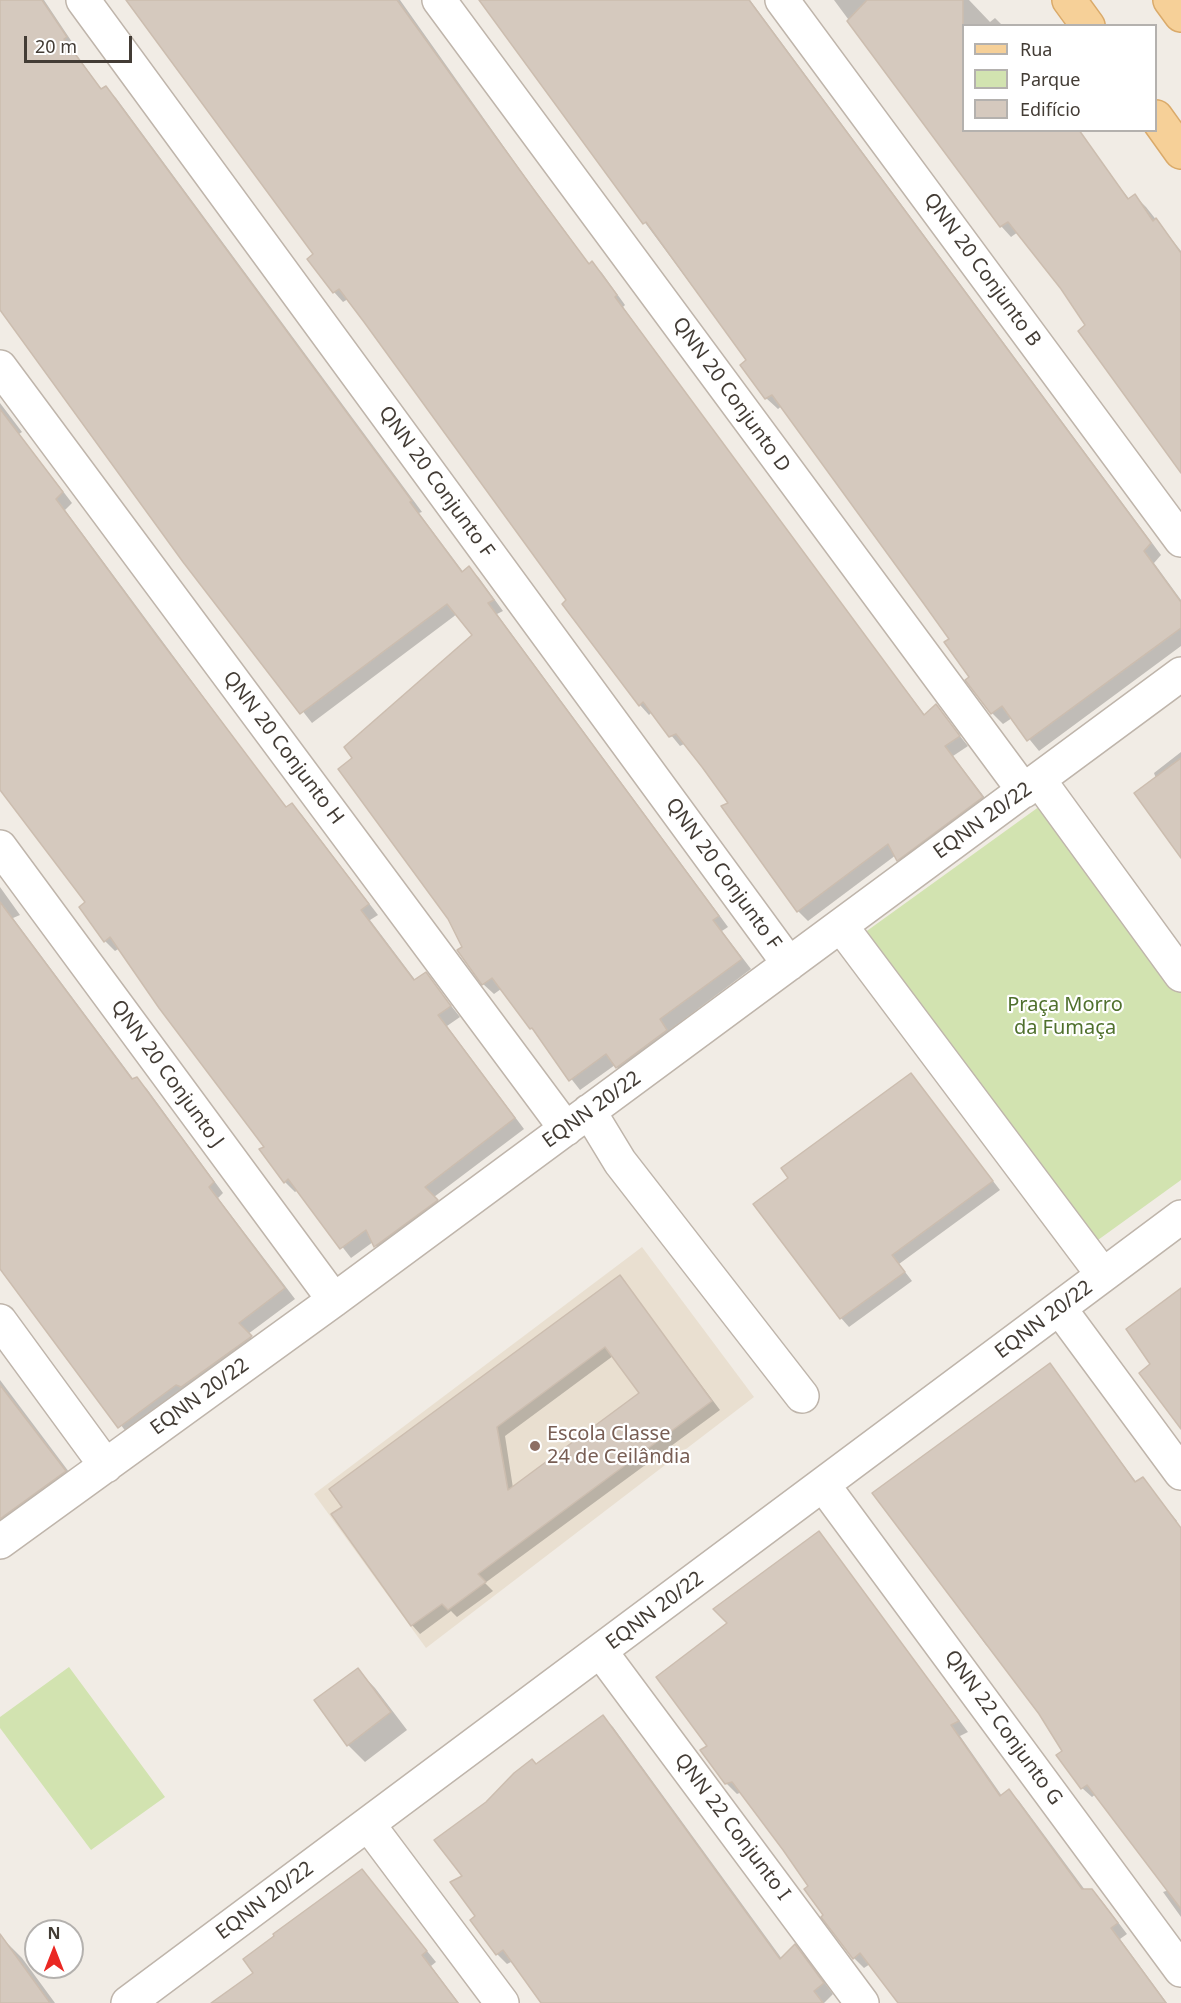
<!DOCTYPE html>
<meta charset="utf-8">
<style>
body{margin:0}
#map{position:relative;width:1181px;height:2003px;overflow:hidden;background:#f1ece5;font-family:"Noto Sans",sans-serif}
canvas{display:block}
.legend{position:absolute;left:962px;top:24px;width:195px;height:108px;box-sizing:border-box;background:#fff;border:2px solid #b4b1ae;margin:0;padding:8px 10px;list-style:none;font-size:18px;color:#433c35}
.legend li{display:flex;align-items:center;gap:12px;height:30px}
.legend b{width:30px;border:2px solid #b4b1ae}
.north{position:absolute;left:24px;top:1919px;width:60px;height:60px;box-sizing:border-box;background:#fff;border:2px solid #b4b1ae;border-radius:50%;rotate:0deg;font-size:16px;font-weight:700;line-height:24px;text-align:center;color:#433c35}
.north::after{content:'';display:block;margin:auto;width:21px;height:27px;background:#ea2823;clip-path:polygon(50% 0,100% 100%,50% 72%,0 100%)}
.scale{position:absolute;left:24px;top:36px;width:108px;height:27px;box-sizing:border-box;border:3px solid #433c35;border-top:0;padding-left:8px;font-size:18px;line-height:21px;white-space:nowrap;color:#433c35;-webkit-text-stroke:4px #fff;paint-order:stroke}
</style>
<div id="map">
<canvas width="1181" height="2003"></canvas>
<ul class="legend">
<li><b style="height:8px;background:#f6d098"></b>Rua</li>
<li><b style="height:16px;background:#d2e3b0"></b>Parque</li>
<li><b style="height:16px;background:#d5c9be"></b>Edifício</li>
</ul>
<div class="north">N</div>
<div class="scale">20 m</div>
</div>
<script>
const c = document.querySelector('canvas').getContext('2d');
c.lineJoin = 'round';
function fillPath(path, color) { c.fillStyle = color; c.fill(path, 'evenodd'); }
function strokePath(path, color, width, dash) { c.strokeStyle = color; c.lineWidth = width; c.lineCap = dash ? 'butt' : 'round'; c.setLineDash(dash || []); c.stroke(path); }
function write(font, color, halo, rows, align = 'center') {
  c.font = font + ' "Noto Sans",sans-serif'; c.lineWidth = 4.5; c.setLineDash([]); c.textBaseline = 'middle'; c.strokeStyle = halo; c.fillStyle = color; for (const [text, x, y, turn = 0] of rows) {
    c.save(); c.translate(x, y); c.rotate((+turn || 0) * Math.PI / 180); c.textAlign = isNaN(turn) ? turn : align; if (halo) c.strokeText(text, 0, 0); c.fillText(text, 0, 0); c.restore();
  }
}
const education = new Path2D(`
 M642,1247l112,150 -328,251 -112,-154z`);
const green = new Path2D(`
 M1047,801l134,183v196l-90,65 -227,-312z
 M69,1667l96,130 -74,53 -91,-122v-11z`);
const shadow = new Path2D(`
 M0,0h44l32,48 -3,2 29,40 4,-2 10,10 306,414 -3,1 45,60 5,-5 10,10 24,33 -6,3 231,313 -6,4 29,38 -81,61 7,11 -50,36 -12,-12 -35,25 -79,-101 -7,5 -11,-10 -34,-66 -94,-160 119,-123 -17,-21 -145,109 -127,-162 -185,-253z
 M126,0h274l121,171 69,94 2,-2 10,10 23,32 -2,2 234,319 68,89 11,-9 32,40 -15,10 39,51 -84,62 -12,-14 -88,66 -10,-10 -68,-108 -44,-60 -6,3 -28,-34 -3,3 -9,-10 -76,-101 5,-3 -221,-302 -5,3 -9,-10 -19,-37z
 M479,0h271l411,555 -7,8 27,37v46l-142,105 -27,-33 -9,6 -11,-11 -41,-74 -169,-233 -4,3 -12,-11 -18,-37z
 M834,0h135l21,22 5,-4 8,8h-39v104l132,27 34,43 5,-4 11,11 35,44v219l-119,-182 -44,-56 -7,5 -10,-11z
 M0,403l22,29 -3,2 53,69 -7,7 204,275 18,23 5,-3 10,10 76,100 -8,5 46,61 10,-7 34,43 -13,9 77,103 -90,68 13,14 -62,45 -12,-14 -22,16 -53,-68 -3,2 -10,-10 -24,-32 6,-2 -147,-200 -5,3 -10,-10 -18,-38 -87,-115z
 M1181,752v98l-27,-77z
 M0,887l20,28 -7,3 121,162 3,-1 10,10 76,104 -5,5 77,101 -47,35 13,13 -131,90 -130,-171z
 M911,1075l89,115 -101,74 13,17 -63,46 -8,-9 -51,-140z
 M620,1277l100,133 -235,173 8,8 -36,26 -6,-6 -31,23 -8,-9 -68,-118zM613,1356l28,37 -128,95 -8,-52z
 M1049,1365l88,118 6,-4 34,42 -7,7 11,15v374l-18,-25 6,-2 -73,-96 -4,3 -10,-9 -17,-37 -69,-97 -10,-9 -112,-152z
 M0,1380l75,100 -75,54z
 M819,1533l149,199 -8,4 42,60 7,-5 10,10 66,89h7l10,11 25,33 -7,5 47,64h-268l-29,-39 -6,4 -10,-10 -31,-41 2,-2 -15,-29 -68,-94 -5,2 -11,-11 -17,-37 20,-123z
 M358,1670l17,18 32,42 -42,32 -17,-17z
 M603,1717l10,10 169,232 13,-13 10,10 28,38 -9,9h-281l-30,-42 -6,3 -10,-10 -20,-37 -13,-40 73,-111z
 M362,1871l74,91 -5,4 28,37h-245l41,-29z
 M0,1936l22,22 33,45h-55z`);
const building = new Path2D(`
 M0,0h42l25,37 -3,2 37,50 5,-3 306,415 -2,1 52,70 7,-6 25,34 -6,3 231,313 -6,4 29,39 -82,60 7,11 -51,38 -10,-14 -37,27 -37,-53 -2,1 -38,-51 -10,7 -25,-35 5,-3 -14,-28 -110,-150 14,-11 -8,-11 128,-112 -25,-31 -147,110 -117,-152 -183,-252z
 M126,0h271l140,194 52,70 3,-3 25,34 -2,2 309,418 12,-11 24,32 -15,10 38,51 -86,64 -9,-17 -91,68 -76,-106 7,-3 -26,-36 -26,-33 -7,3 -26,-35 -4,4 -77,-102 4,-4 -202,-278 -25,-33 -6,4 -26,-34 6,-5z
 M479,0h270l402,543 -7,8 37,51v26l-154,113 -25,-35 -11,8 -26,-34 4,-3 -25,-35 5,-3 -25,-35 -152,-209 -7,4 -25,-34 6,-5 -100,-138 -3,2z
 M867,0h96v130h116l49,69 7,-5 18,27 3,-3 25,35v220l-103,-142 7,-6 -24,-36 -53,-67 -8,5 -153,-206z
 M0,409l63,83 -7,7 101,137 129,171 6,-4 77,101 -8,6 53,70 12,-8 25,34 -13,9 77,103 -90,69 13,13 -64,47 -8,-17 -26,19 -52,-70 -4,4 -25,-34 5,-2 -105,-139 -49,-71 -6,5 -25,-35 6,-5 -85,-112z
 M1181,758v100l-47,-65z
 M0,902l132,177 5,-2 77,105 -5,5 76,101 -46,35 13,13 -71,51 -5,-2 -58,43 -118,-159z
 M911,1073l82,108 -101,74 13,17 -65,47 -87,-115 35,-26 -7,-10z
 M620,1275l92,126 -234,173 8,8 -38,28 -6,-6 -31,22 -80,-112 11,-7 -13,-18zM605,1347l34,46 -131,97 -11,-63z
 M1181,1288v141l-42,-56 11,-9 -24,-35z
 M1050,1363l85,119 8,-5 38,51v381l-94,-124 -6,4 -25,-34 6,-4 -23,-37 -167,-221z
 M0,1385l66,86 -66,48z
 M819,1531l140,190 -8,4 49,71 9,-7 73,100h10l26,34 -7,5 55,75h-268l-38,-50 -7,6 -32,-42 2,-2 -19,-26 4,-3 -25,-36 -51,-68 -7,2 -25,-34 7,-4 -51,-69 71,-54 -14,-14z
 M358,1668l33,44 -44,34 -33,-46z
 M603,1715l177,244 15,-15 29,39 -10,8 9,12h-282l-38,-53 -7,5 -26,-35 5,-4 -25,-34 12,-6 -28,-36 52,-38 28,-29 18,-14 4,5z
 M362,1869l65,82 -5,4 36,48h-247l42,-30 -10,-14 31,-23 -1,-2z
 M0,1934l50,69h-50z`);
const minor = new Path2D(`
 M83,0l706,964
 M439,0l585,791
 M782,0l399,540
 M0,367l566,762
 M1039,780l142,195
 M0,847l334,453
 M841,926l262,349
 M589,1111l31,51 182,234
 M1060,1309l121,164
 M0,1321l106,145
 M824,1486l357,484
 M0,1542l334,-242 847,-626
 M601,1652l261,351
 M368,1824l134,179
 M128,2003l1053,-786`);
const major = new Path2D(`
 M1069,0l19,26
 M1170,0l11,15
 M1156,117l25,35`);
const markers = [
 [535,1446,6,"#8d6e63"]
];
const streetNames = [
 ["QNN 20 Conjunto B",982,270,54],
 ["QNN 20 Conjunto D",731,395,54],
 ["QNN 20 Conjunto F",436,482,54],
 ["QNN 20 Conjunto H",283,748,53],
 ["EQNN 20/22",983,821,-36],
 ["QNN 20 Conjunto F",723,874,54],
 ["QNN 20 Conjunto J",167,1074,54],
 ["EQNN 20/22",592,1110,-36],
 ["EQNN 20/22",1044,1320,-37],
 ["EQNN 20/22",200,1397,-36],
 ["EQNN 20/22",655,1611,-37],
 ["QNN 22 Conjunto G",1003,1728,54],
 ["QNN 22 Conjunto I",732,1827,53],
 ["EQNN 20/22",265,1901,-37]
];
const parkNames = [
 ["Praça Morro",1065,1005],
 ["da Fumaça",1065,1028]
];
const educationNames = [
 ["Escola Classe",547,1434],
 ["24 de Ceilândia",547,1457]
];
fillPath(education, '#e9dfd0');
fillPath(green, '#d2e3b0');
fillPath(shadow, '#0003');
fillPath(building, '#d5c9be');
strokePath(building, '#ccbdaf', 1.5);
strokePath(minor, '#bfb5ab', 36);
strokePath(major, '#daaa6a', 36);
strokePath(minor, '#fff', 33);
strokePath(major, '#f6d098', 33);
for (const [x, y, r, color] of markers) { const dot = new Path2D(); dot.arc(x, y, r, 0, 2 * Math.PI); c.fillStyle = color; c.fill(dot); strokePath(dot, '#fff', 2); }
write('20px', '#433c35', '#fff', streetNames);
write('20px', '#4f702d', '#fff', parkNames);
write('20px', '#785e54', '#fff', educationNames, 'left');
</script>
